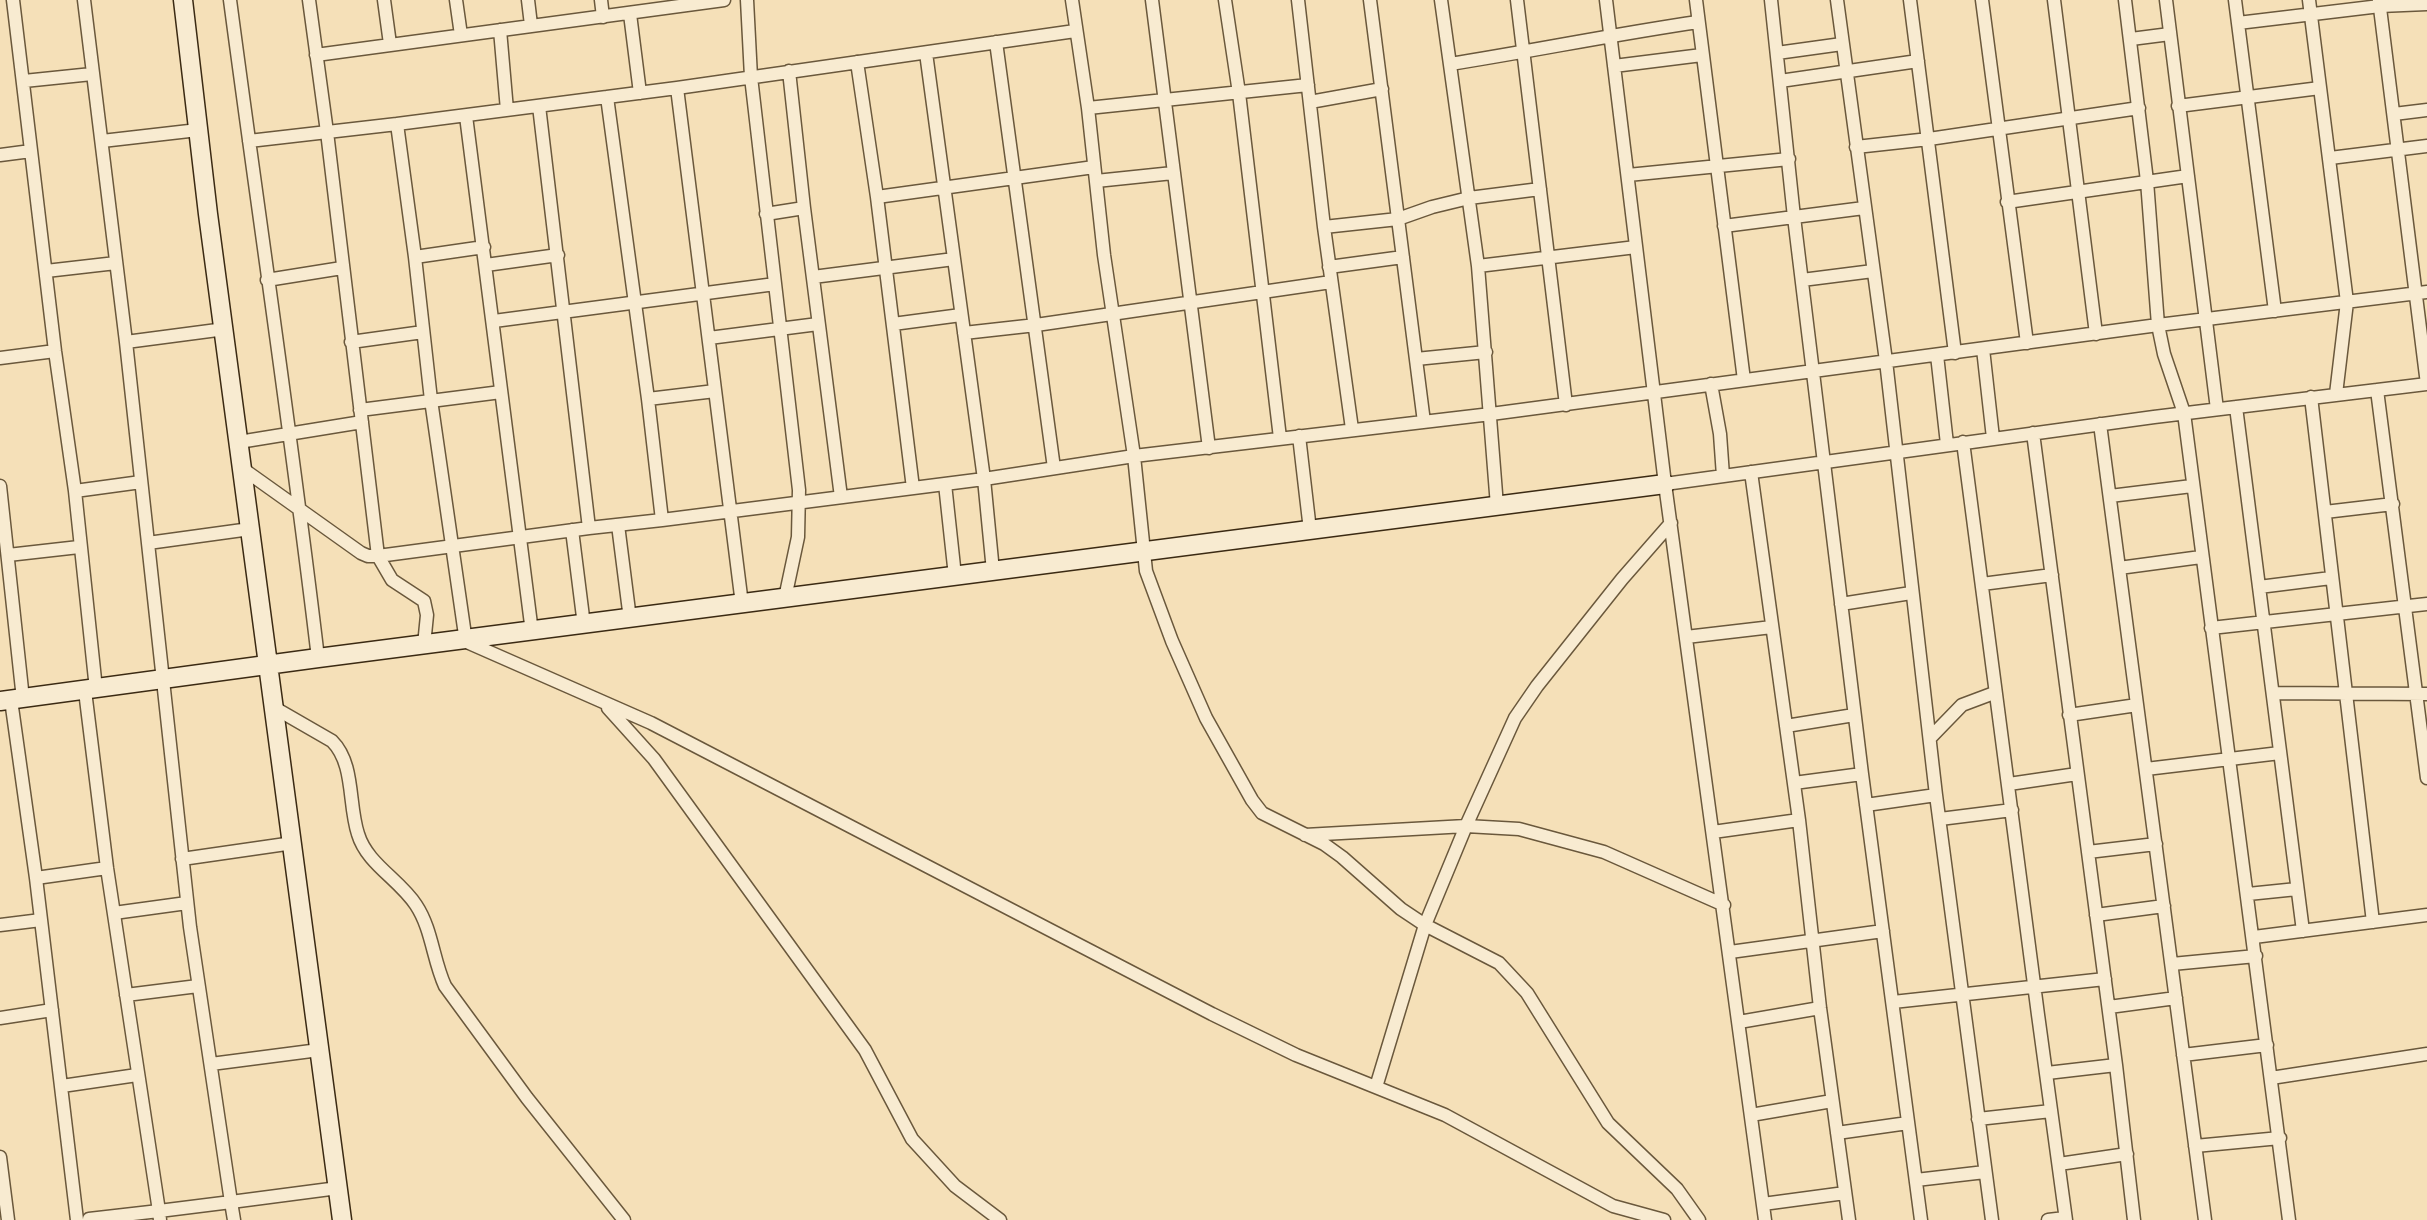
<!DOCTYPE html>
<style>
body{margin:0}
canvas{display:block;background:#f5e0b8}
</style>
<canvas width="2427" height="1220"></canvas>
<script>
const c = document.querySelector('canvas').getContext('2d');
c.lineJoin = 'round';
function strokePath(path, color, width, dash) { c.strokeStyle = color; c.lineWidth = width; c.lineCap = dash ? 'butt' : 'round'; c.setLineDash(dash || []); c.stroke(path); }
const street = new Path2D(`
 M13,0l42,351 20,140 21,198
 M84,0l42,342 64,585 41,275 107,-14
 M230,0c29,219 62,438 88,658
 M309,0l18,132 51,424 211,-28
 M384,0l6,44
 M456,0l5,35
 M528,0l3,25
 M601,0l2,17
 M747,0l4,77 48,413 -1,47 -13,61
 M1072,0l16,108 16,147 30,201 12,115 26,70 34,77 46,82 10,13 62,31 18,13 59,52 24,16 74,38 28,30 81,130 69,66 22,31
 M1152,0l57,448
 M1225,0l14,93 41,345
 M1298,0l26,227 28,202
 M1370,0l54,422
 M1441,0l37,266 19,240
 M1517,0l49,405
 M1606,0l59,484 100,736
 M1696,0l48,380
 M1771,0l23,217 68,557 59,446
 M1837,0l49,361 50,434 56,425
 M1910,0l45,353
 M1982,0l45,343
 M2054,0l42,334
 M2125,0l22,181 11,144 6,29 20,59 105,807
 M2166,0l51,409
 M2235,0l40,311
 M2309,0l38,302 -11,92
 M2379,0l48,384
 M630,14l10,79
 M2238,23l142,-17 47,-2
 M500,30l7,80
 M2131,39l39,-5
 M996,42l58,426
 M926,53l58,426 9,92
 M1777,53l65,-9
 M316,55l408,-55
 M857,62l20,135 36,291
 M1450,64c83,-13 165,-30 248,-42
 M1614,66l88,-11
 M789,71l15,137 37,289
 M24,81l68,-7
 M1780,81l138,-20
 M677,88l65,516
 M607,97l41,302 14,121 322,-41 150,-23 357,-42 667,-89 269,-33
 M1310,102l72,-13
 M539,106l50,422 73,-8
 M2178,106l142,-18
 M1088,108l220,-23
 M2394,114l33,-4
 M466,116l66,516
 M397,124l18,133 16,143 34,235 4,8 182,80 561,291 84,41 149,60 168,91 51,14
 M102,141l96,-11
 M249,141l148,-17 280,-36 398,-57
 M1856,147l73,-8 210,-31
 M0,155l31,-4
 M2330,158l97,-12
 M1628,175l161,-16
 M1096,181l77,-8
 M877,197l217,-30
 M2007,202l181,-26
 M766,214l38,-6
 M1724,226l140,-18
 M1324,227l74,-8 34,-12 37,-9 71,-9
 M415,257l69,-10
 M486,265l72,-10
 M1478,266l158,-19
 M1329,267l74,-10
 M46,271l70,-8
 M813,277l141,-18
 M267,280l75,-12
 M1802,280l71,-9
 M494,321l281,-37
 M893,324l68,-9
 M964,333l72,-8 295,-43
 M709,338l109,-14
 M126,342l99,-13
 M351,342l72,-10
 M1983,349l10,89
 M1937,355l10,89
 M0,358l55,-7
 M1416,359l70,-7
 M1711,384l9,50 3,42
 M2377,390l50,388
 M2311,397l62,525
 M648,399l67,-8
 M2236,407l67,524
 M360,410l141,-18
 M2100,424l105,796
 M2033,433l83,632 18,155
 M1299,436l11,94
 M239,442l123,-20
 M1963,442c34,260 67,519 103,778
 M243,469l118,84 7,3h10l14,24 32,21 3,14 -3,30
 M1751,472l48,348 21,188 29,212
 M945,484l10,92
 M1665,484l489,-67 273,-33
 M0,486l23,213
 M75,491l66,-9
 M2110,496l82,-10
 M2325,512l68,-8
 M618,525l12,94
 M572,530l12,95
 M148,543l102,-14
 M8,555l71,-8
 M2119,568l82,-11
 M1982,584l70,-9
 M2259,587l72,-9
 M1841,604l70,-11
 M2211,628l216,-24
 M1686,637l86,-10
 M85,691l22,177 52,343 72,-9 3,18
 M2273,693l154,1
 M11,700l25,178 41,342
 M273,707l59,34c23,23 16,63 26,93 9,30 41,45 58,71 16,24 17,55 29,81l82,112 97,122
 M608,708l46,51 211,291 47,89 43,47 45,34
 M2069,715l68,-10
 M1786,726l68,-11
 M1930,738l32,-33 32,-12
 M2146,769l134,-16
 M1794,783l68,-9
 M2009,784l68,-10
 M1866,805l70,-10
 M1940,819l72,-9
 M1713,832l86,-12
 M1305,835l161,-9 53,3 85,23 120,53
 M2088,852l68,-8
 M182,859l111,-16
 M36,878l71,-10
 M2248,894l49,-5
 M114,913l73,-10
 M2096,915l68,-9
 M0,925l41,-5
 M2254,937l173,-22
 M1730,952l153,-21
 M2172,964l84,-8
 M126,995l72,-9
 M1893,1002l212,-23
 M2109,1007l67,-9
 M0,1018l52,-8
 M1739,1022l81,-14
 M2183,1055l84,-10
 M211,1064l108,-14
 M2047,1073l69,-8
 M2271,1078l156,-24
 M62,1086l75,-11
 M1376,1087l49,-162 41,-99 49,-108 22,-32 85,-107 49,-56
 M1751,1115l81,-14
 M1978,1119l73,-8
 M1837,1133l71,-10
 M2195,1146l85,-8
 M0,1157l8,63
 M2059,1164l68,-10
 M1916,1180l69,-8
 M1763,1204l82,-11
 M89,1219l70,-8 1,9
 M2048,1220l17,-2`);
const secondary = new Path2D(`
 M183,0l25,214 134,1006
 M0,701l318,-43 1347,-174`);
strokePath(street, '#6a583c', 15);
strokePath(secondary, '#3b2a13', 21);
strokePath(street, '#f8ebd1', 12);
strokePath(secondary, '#f8ebd1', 18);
</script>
